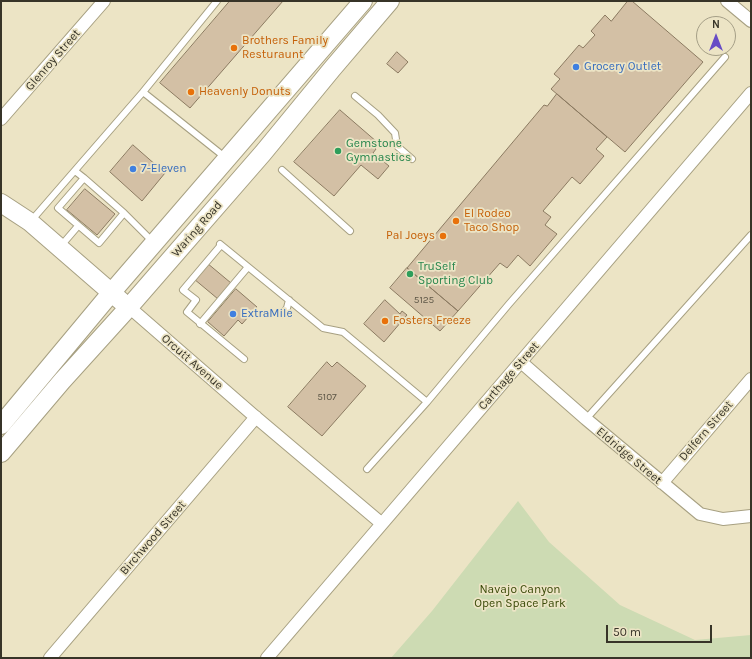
<!DOCTYPE html>
<style>
body{margin:0}
#map{position:relative;width:752px;height:659px;overflow:hidden;background:#ece4c5;font-family:Karla,sans-serif}
canvas{display:block}
.frame{position:absolute;inset:0;border:2px solid #373428;pointer-events:none}
.north{position:absolute;left:696px;top:16px;width:40px;height:40px;box-sizing:border-box;background:#ece4c5;border:1px solid #a49e86;border-radius:50%;rotate:0deg;font-size:11px;font-weight:700;line-height:16px;text-align:center;color:#373428}
.north::after{content:'';display:block;margin:auto;width:14px;height:18px;background:#674cc5;clip-path:polygon(50% 0,100% 100%,50% 72%,0 100%)}
.scale{position:absolute;left:606px;top:625px;width:106px;height:18px;box-sizing:border-box;border:2px solid #373428;border-top:0;padding-left:5px;font-size:12px;line-height:14px;white-space:nowrap;color:#373428;-webkit-text-stroke:3px #ece4c5;paint-order:stroke}
</style>
<div id="map">
<canvas width="752" height="659"></canvas>
<div class="frame"></div>
<div class="north">N</div>
<div class="scale">50 m</div>
</div>
<script>
const c = document.querySelector('canvas').getContext('2d');
c.lineJoin = 'round';
function fillPath(path, color) { c.fillStyle = color; c.fill(path, 'evenodd'); }
function strokePath(path, color, width, dash) { c.strokeStyle = color; c.lineWidth = width; c.lineCap = dash ? 'butt' : 'round'; c.setLineDash(dash || []); c.stroke(path); }
function write(font, color, halo, rows, align = 'center') {
  c.font = font + ' Karla,sans-serif'; c.lineWidth = 3.5; c.setLineDash([]); c.textBaseline = 'middle'; c.strokeStyle = halo; c.fillStyle = color; for (const [text, x, y, turn = 0] of rows) {
    c.save(); c.translate(x, y); c.rotate((+turn || 0) * Math.PI / 180); c.textAlign = isNaN(turn) ? turn : align; if (halo) c.strokeText(text, 0, 0); c.fillText(text, 0, 0); c.restore();
  }
}
const green = new Path2D(`
 M518,501l31,41 71,63 75,35 56,-5v23h-360l41,-47z`);
const building = new Path2D(`
 M230,1h53l-93,107 -30,-25z
 M628,1h4l71,61 -78,90 -74,-63 9,-10 -6,-5 25,-29 4,3 12,-13 -4,-4 14,-16 6,6z
 M397,52l11,10 -10,11 -11,-9z
 M557,94l50,43 -11,12 8,7 -24,28 -8,-7 -29,34 8,6 -6,8 12,9 -27,32 -12,-11 -11,13 -7,-5 -42,48 -51,-43 137,-163 3,1z
 M340,110l37,32 -4,4 3,3 -3,4 16,13 -11,13 -17,-14 -27,31 -40,-34z
 M133,145l32,28 -23,28 -32,-29z
 M85,189l30,25 -18,21 -30,-25z
 M207,263l24,20 -13,16 -24,-20z
 M407,268l51,43 -18,20 -50,-43z
 M236,289l21,18 -15,17 -4,-4 -14,16 -16,-14z
 M385,300l15,14 2,-3 5,4 -23,27 -20,-18z
 M327,362l5,5 5,-5 29,24 -44,50 -34,-29z`);
const lane = new Path2D(`
 M143,92l83,66
 M355,96l23,19 17,18 2,13 15,13
 M282,170l68,61
 M75,171l9,7 -26,30 41,35 25,-30
 M84,178l40,35 29,29
 M31,221l112,-129 74,-91
 M220,244l103,84 20,4 84,70
 M221,245l-38,45 13,10 -9,12 57,47
 M60,247l18,-21
 M282,314l5,-6 2,-8
 M200,324l48,-57
 M586,419l165,-184
 M367,469l60,-67 82,-98 216,-247`);
const street = new Path2D(`
 M727,1l24,20
 M1,119l103,-118
 M129,307l123,107 129,109
 M521,362l65,57 114,95 23,5 28,-3
 M662,483l89,-104
 M50,658l206,-241
 M267,658l484,-565`);
const secondary = new Path2D(`
 M1,203l29,19 91,79
 M1,425l110,-132 252,-292
 M1,453l61,-72 67,-74 134,-154 69,-84 58,-68`);
const markers = [
 [234,48,4,"#e8710a"],
 [576,67,4,"#3f7fe0"],
 [191,92,4,"#e8710a"],
 [338,151,4,"#2e9e5b"],
 [133,169,4,"#3f7fe0"],
 [456,221,4,"#e8710a"],
 [443,236,4,"#e8710a"],
 [410,274,4,"#2e9e5b"],
 [233,314,4,"#3f7fe0"],
 [385,321,4,"#e8710a"]
];
const numberNames = [
 ["5125",424,300],
 ["5107",327,397]
];
const foodNames = [
 ["Brothers Family",242,41],
 ["Resturaunt",242,55],
 ["Heavenly Donuts",199,92],
 ["El Rodeo",464,214],
 ["Taco Shop",464,228],
 ["Pal Joeys",435,236,"right"],
 ["Fosters Freeze",393,321]
];
const streetNames = [
 ["Glenroy Street",53,60,-49],
 ["Waring Road",197,229,-49],
 ["Orcutt Avenue",192,362,41],
 ["Carthage Street",509,376,-49],
 ["Delfern Street",706,431,-49],
 ["Eldridge Street",629,456,40],
 ["Birchwood Street",153,538,-49]
];
const shopNames = [
 ["Grocery Outlet",584,67],
 ["7-Eleven",141,169],
 ["ExtraMile",241,314]
];
const leisureNames = [
 ["Gemstone",346,144],
 ["Gymnastics",346,158],
 ["TruSelf",418,267],
 ["Sporting Club",418,281]
];
const parkNames = [
 ["Navajo Canyon",520,590],
 ["Open Space Park",520,604]
];
fillPath(green, '#cddbb3');
fillPath(building, '#d3c0a5');
strokePath(building, '#8b7a61', 1);
strokePath(lane, '#a7a082', 8);
strokePath(street, '#a7a082', 14);
strokePath(secondary, '#a7a082', 20);
strokePath(lane, '#fff', 6);
strokePath(street, '#fff', 12);
strokePath(secondary, '#fff', 18);
for (const [x, y, r, color] of markers) { const dot = new Path2D(); dot.arc(x, y, r, 0, 2 * Math.PI); c.fillStyle = color; c.fill(dot); strokePath(dot, '#ece4c5', 1.5); }
write('10px', '#5e5747', null, numberNames);
write('12px', '#c56008', '#ece4c5', foodNames, 'left');
write('12px', '#373428', '#ece4c5', streetNames);
write('12px', '#366cbe', '#ece4c5', shopNames, 'left');
write('12px', '#27864d', '#ece4c5', leisureNames, 'left');
write('12px', '#3a4a08', '#ece4c5', parkNames);
</script>
